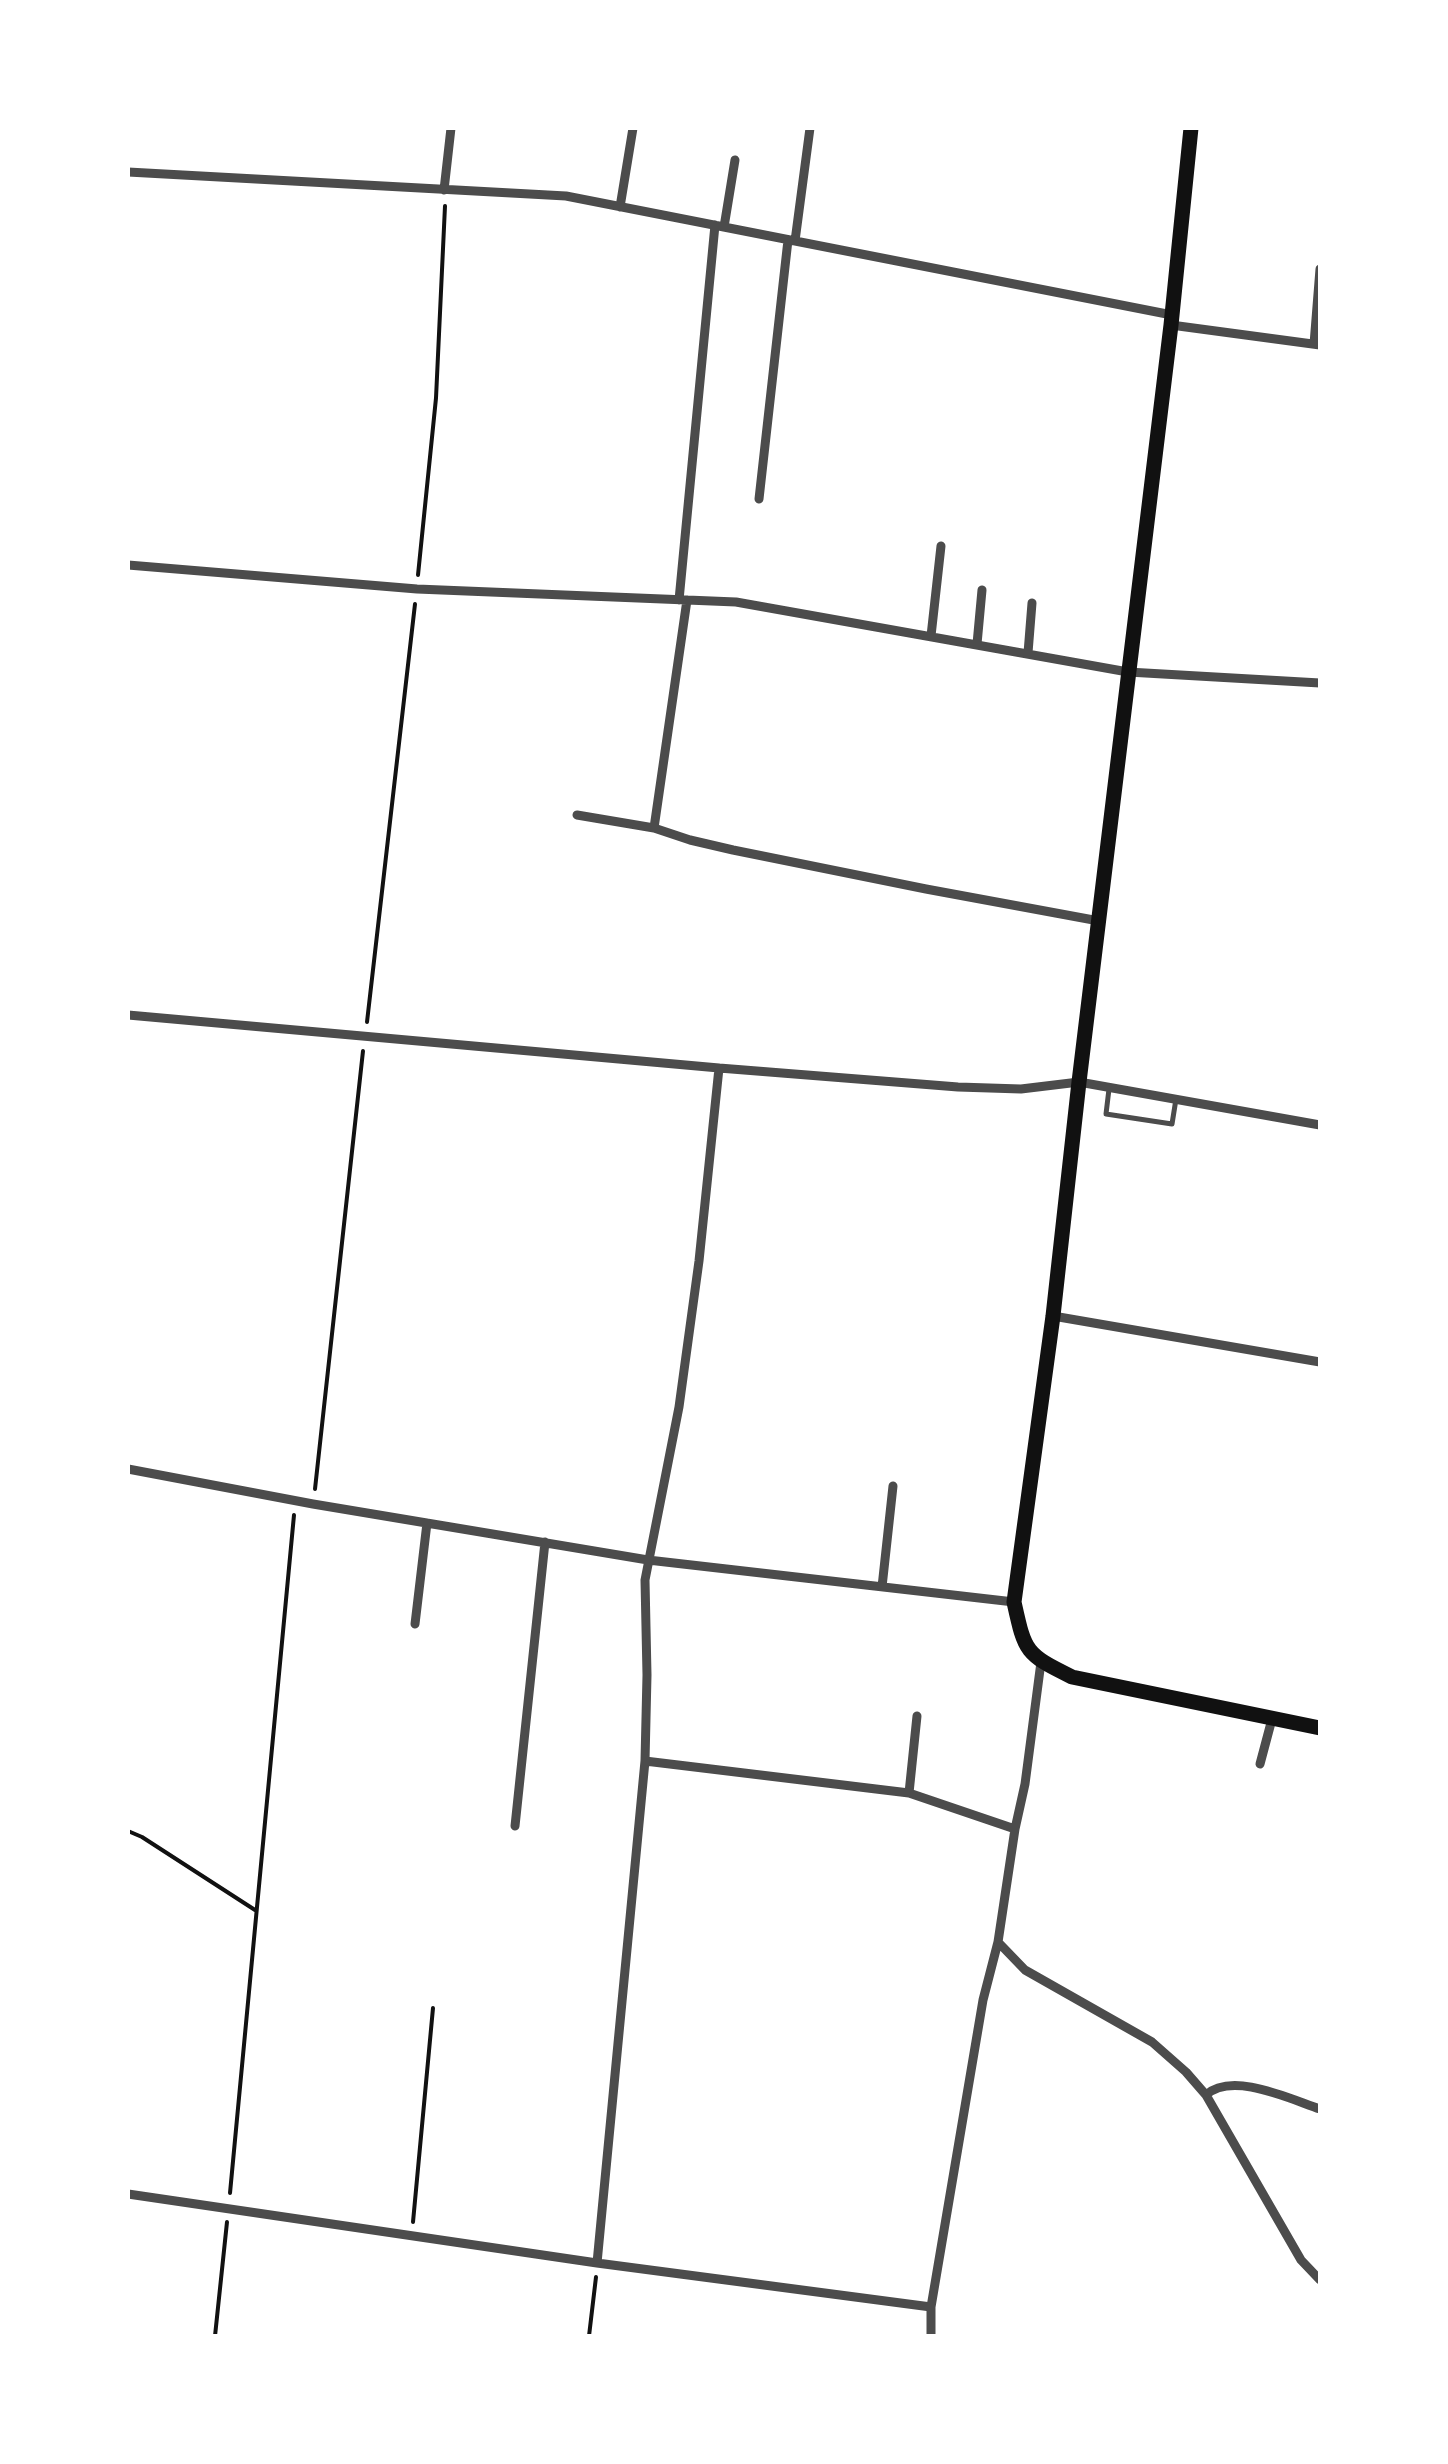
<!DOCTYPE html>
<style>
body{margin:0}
#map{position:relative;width:1448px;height:2464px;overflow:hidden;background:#fff;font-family:"Varela Round",sans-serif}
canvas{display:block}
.frame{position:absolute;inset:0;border:130px solid #fff;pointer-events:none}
</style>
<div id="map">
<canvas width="1448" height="2464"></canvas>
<div class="frame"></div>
</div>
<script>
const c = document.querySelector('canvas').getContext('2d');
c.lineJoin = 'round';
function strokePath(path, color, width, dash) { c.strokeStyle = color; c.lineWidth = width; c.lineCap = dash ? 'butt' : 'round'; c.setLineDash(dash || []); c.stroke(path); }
const path = new Path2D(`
 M418,575l18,-177 9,-192
 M367,1022l48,-418
 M315,1489l48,-438
 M128,1831l14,6 113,73
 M230,2193l64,-678
 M413,2222l20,-214
 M215,2336l12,-114
 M589,2336l7,-59`);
const service = new Path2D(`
 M1109,1089l-3,25 66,10 4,-25`);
const minor = new Path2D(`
 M128,172l438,24 606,119
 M444,190l7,-62
 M620,207l13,-79
 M724,227l11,-67
 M795,241l15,-113
 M1171,325l149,20
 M1314,344l6,-75
 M759,499l29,-259
 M128,565l289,24 319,13 392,70 192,11
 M679,600l36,-375
 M931,636l10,-90
 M977,644l5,-54
 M1028,653l4,-50
 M577,815l77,13 36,12 43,10 193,39 173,32
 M654,828l33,-228
 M128,1015l591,53 239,19 63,2 58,-7 241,43
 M1053,1316l267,46
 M128,1469l185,35 335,56 366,42
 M882,1587l11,-101
 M415,1624l12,-101
 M645,1761l264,32 106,36
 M1260,1764l12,-45
 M909,1793l8,-77
 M515,1826l30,-284
 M998,1942l27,28 127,72 34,30 20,23 95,165 19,20
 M1206,2095c26,-24 84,4 114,14
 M128,2194l469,69 334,44
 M597,2263l48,-502 2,-86 -2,-95 34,-173 20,-146 20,-193
 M931,2336v-29l52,-307 15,-58 17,-113 10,-45 16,-122`);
const primary = new Path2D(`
 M1191,128l-20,197 -92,757 -26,234 -39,286c11,50 11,52 58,75l248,51`);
strokePath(path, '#111', 4);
strokePath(service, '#4c4c4c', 5);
strokePath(minor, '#4c4c4c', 9);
strokePath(primary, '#111', 15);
</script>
